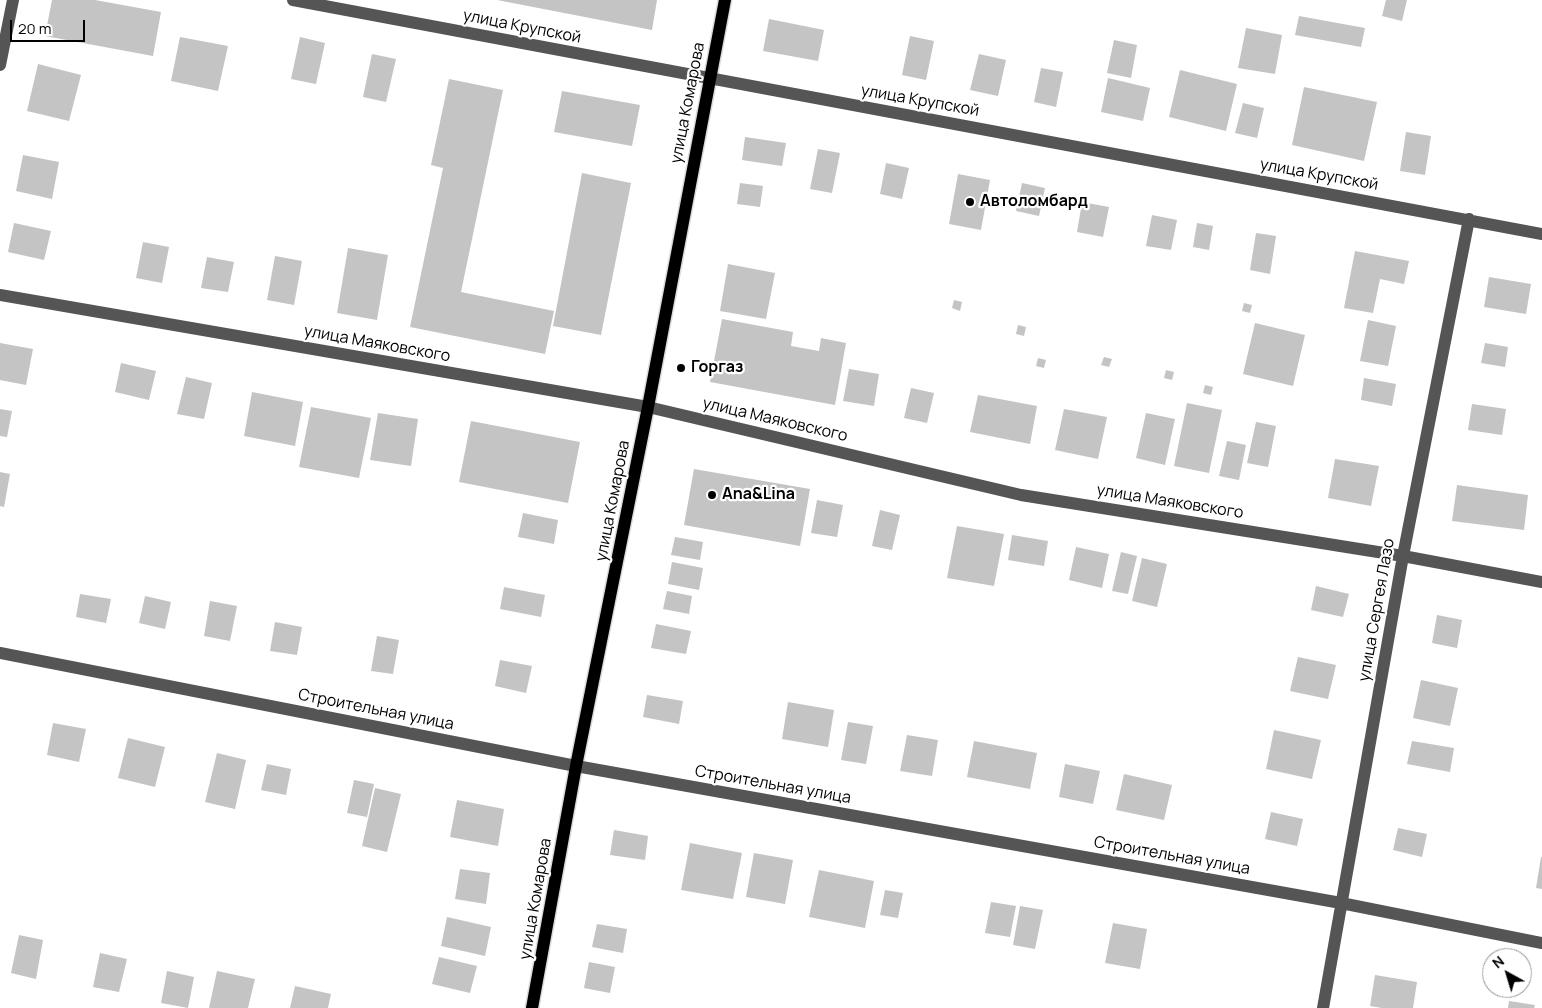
<!DOCTYPE html>
<meta charset="utf-8">
<style>
body{margin:0}
#map{position:relative;width:1542px;height:1008px;overflow:hidden;background:#fff;font-family:Manrope,sans-serif}
canvas{display:block}
.north{position:absolute;left:1482px;top:948px;width:50px;height:50px;box-sizing:border-box;background:#fff;border:1px solid #999;border-radius:50%;rotate:321deg;font-size:14px;font-weight:700;line-height:20px;text-align:center;color:#000}
.north::after{content:'';display:block;margin:auto;width:18px;height:22px;background:#000;clip-path:polygon(50% 0,100% 100%,50% 72%,0 100%)}
.scale{position:absolute;left:10px;top:20px;width:75px;height:22px;box-sizing:border-box;border:2px solid #000;border-top:0;padding-left:6px;font-size:15px;line-height:18px;white-space:nowrap;color:#000;-webkit-text-stroke:4px #fff;paint-order:stroke}
</style>
<div id="map">
<canvas width="1542" height="1008"></canvas>
<div class="north">N</div>
<div class="scale">20 m</div>
</div>
<script>
const c = document.querySelector('canvas').getContext('2d');
c.lineJoin = 'round';
function fillPath(path, color) { c.fillStyle = color; c.fill(path, 'evenodd'); }
function strokePath(path, color, width, dash) { c.strokeStyle = color; c.lineWidth = width; c.lineCap = dash ? 'butt' : 'round'; c.setLineDash(dash || []); c.stroke(path); }
function write(font, color, halo, rows, align = 'center') {
  c.font = font + ' Manrope,sans-serif'; c.lineWidth = 4.5; c.setLineDash([]); c.textBaseline = 'middle'; c.strokeStyle = halo; c.fillStyle = color; for (const [text, x, y, turn = 0] of rows) {
    c.save(); c.translate(x, y); c.rotate((+turn || 0) * Math.PI / 180); c.textAlign = isNaN(turn) ? turn : align; if (halo) c.strokeText(text, 0, 0); c.fillText(text, 0, 0); c.restore();
  }
}
const building = new Path2D(`
 M52,0h43l66,12 -8,44 -108,-20z
 M497,0h160l-5,30z
 M1386,0h21l-5,21 -20,-5z
 M1299,16l66,12 -4,19 -66,-12z
 M769,19l55,11 -6,31 -55,-10z
 M1246,28l36,7 -7,39 -37,-6z
 M910,36l24,5 -8,39 -24,-5z
 M180,37l48,9 -10,45 -47,-10z
 M300,37l25,6 -9,41 -25,-5z
 M1114,40l23,5 -6,33 -24,-5z
 M372,54l24,5 -10,43 -23,-5z
 M979,54l27,6 -8,36 -28,-6z
 M38,64l43,11 -12,46 -42,-10z
 M1041,68l22,4 -7,35 -22,-5z
 M1180,70l57,14 -11,47 -57,-14z
 M1108,78l42,10 -7,33 -42,-9z
 M449,79l54,11 -42,202 93,19 -9,43 -135,-27 33,-159 -12,-3z
 M1304,87l73,15 -13,59 -72,-16z
 M562,91l78,14 -8,41 -78,-14z
 M1243,103l21,5 -7,30 -22,-5z
 M1406,132l25,4 -6,39 -25,-4z
 M745,137l41,6 -4,23 -40,-6z
 M818,149l22,4 -8,40 -22,-4z
 M23,155l36,7 -7,37 -36,-8z
 M886,163l23,5 -7,31 -22,-5z
 M582,173l49,10 -30,152 -48,-9z
 M958,174l32,6 -9,50 -32,-6z
 M740,183l23,3 -3,21 -23,-3z
 M1022,183l23,5 -6,28 -23,-5z
 M1082,202l27,5 -6,30 -26,-5z
 M1152,215l25,5 -6,30 -25,-4z
 M14,223l37,8 -7,29 -36,-8z
 M1197,223l16,3 -4,24 -16,-3z
 M1256,233l20,3 -6,38 -20,-4z
 M143,242l26,5 -7,36 -26,-5z
 M348,248l40,7 -11,65 -40,-7z
 M1355,251l54,10 -5,23 -24,-5 -7,34 -29,-5z
 M275,256l27,5 -8,44 -27,-5z
 M207,257l27,5 -6,30 -27,-4z
 M728,264l47,9 -9,46 -46,-8z
 M1489,277l42,7 -5,30 -42,-7z
 M954,300l8,2 -2,9 -8,-3z
 M1244,303l8,2 -2,8 -8,-2z
 M722,319l71,13 -2,14 28,5 2,-13 25,5 -11,62 -125,-23z
 M1368,320l28,6 -8,40 -28,-5z
 M1255,323l50,12 -12,51 -50,-12z
 M1018,325l8,2 -2,9 -8,-2z
 M0,343l33,6 -7,36 -26,-5z
 M1485,343l23,4 -3,20 -24,-4z
 M1104,357l8,2 -3,8 -8,-2z
 M1038,358l8,2 -2,8 -8,-2z
 M121,363l35,8 -7,29 -34,-8z
 M849,369l30,5 -5,32 -31,-5z
 M1166,370l8,2 -2,8 -8,-2z
 M186,377l26,6 -8,36 -27,-5z
 M1364,378l32,6 -4,22 -31,-6z
 M1205,385l8,2 -2,8 -8,-2z
 M911,388l23,5 -7,30 -23,-5z
 M252,392l51,10 -8,44 -51,-10z
 M978,395l59,11 -7,38 -60,-12z
 M1187,403l35,7 -13,63 -35,-7z
 M1472,404l34,5 -4,26 -34,-5z
 M311,407l60,11 -12,60 -60,-11z
 M0,409l12,2 -5,26 -7,-1z
 M1064,409l43,8 -9,42 -43,-9z
 M378,413l40,6 -7,47 -41,-6z
 M1146,413l29,6 -10,46 -29,-7z
 M471,421l109,21 -12,61 -109,-21z
 M1256,422l20,4 -8,41 -21,-4z
 M1227,441l19,4 -7,35 -20,-4z
 M1335,459l44,7 -8,40 -43,-8z
 M694,469l116,20 -10,57 -116,-21z
 M0,472l10,2 -6,33 -4,-1z
 M1457,485l71,10 -4,35 -72,-9z
 M817,500l26,5 -6,32 -26,-4z
 M880,510l20,5 -8,35 -20,-4z
 M523,513l35,7 -4,24 -36,-7z
 M957,526l47,8 -10,52 -47,-8z
 M1012,535l36,6 -4,25 -36,-6z
 M675,537l28,5 -3,18 -29,-5z
 M1076,547l33,7 -7,34 -33,-8z
 M1121,552l16,4 -9,38 -16,-3z
 M1142,558l25,6 -10,43 -25,-6z
 M672,562l31,6 -4,22 -31,-6z
 M1316,586l33,8 -6,23 -32,-7z
 M504,587l41,8 -4,22 -41,-8z
 M667,591l25,5 -3,18 -26,-5z
 M80,594l31,5 -5,24 -30,-6z
 M145,596l26,6 -6,27 -26,-6z
 M210,601l27,5 -7,35 -26,-5z
 M1437,615l25,5 -5,28 -25,-5z
 M275,622l27,5 -5,28 -27,-4z
 M656,624l35,7 -5,23 -35,-6z
 M377,636l22,4 -6,34 -22,-3z
 M1298,657l38,8 -8,34 -38,-8z
 M500,660l32,6 -6,27 -31,-7z
 M1421,680l37,8 -8,38 -37,-8z
 M647,695l36,6 -4,23 -36,-7z
 M788,702l46,8 -6,37 -46,-8z
 M848,722l25,4 -7,38 -25,-4z
 M53,723l33,6 -7,33 -32,-7z
 M1274,730l47,10 -9,39 -46,-10z
 M907,735l31,5 -6,36 -32,-5z
 M128,738l37,9 -10,40 -37,-9z
 M974,741l63,12 -7,36 -63,-12z
 M1412,741l42,7 -4,24 -43,-8z
 M217,753l29,7 -11,49 -30,-7z
 M267,764l24,5 -5,26 -25,-5z
 M1065,764l35,7 -7,33 -34,-7z
 M1124,774l48,11 -8,35 -48,-10z
 M354,780l20,4 -7,33 -20,-4z
 M375,788l26,6 -14,58 -25,-6z
 M457,800l47,9 -6,37 -48,-9z
 M1271,812l32,7 -6,27 -32,-7z
 M1398,828l29,6 -5,23 -29,-7z
 M614,830l34,6 -3,24 -35,-5z
 M690,843l52,10 -9,46 -52,-9z
 M754,853l39,7 -8,44 -39,-7z
 M1541,857h1v32l-6,-1z
 M460,869l30,4 -4,31 -31,-5z
 M819,870l55,11 -9,47 -56,-11z
 M885,890l18,3 -5,25 -18,-3z
 M991,902l25,4 -6,31 -25,-4z
 M1020,906l23,4 -8,39 -22,-4z
 M447,917l44,10 -6,29 -44,-10z
 M1113,923l34,6 -7,40 -35,-6z
 M597,924l30,5 -4,24 -31,-6z
 M19,935l24,5 -7,39 -25,-6z
 M100,953l27,6 -8,33 -26,-5z
 M439,957l38,9 -7,27 -38,-9z
 M589,962l26,5 -5,26 -26,-5z
 M167,971l27,6 -6,31 -27,-5z
 M217,971l38,8 -7,29h-39z
 M1375,975l42,7 -4,26h-31l-12,-2z
 M295,986l36,8 -3,14h-38z
 M1509,1001l26,4 -1,3h-26z`);
const minor = new Path2D(`
 M293,0l1249,234
 M0,65l13,-65
 M0,295l648,112 373,88 382,61 139,26
 M0,653l576,113 765,137 201,40
 M1323,1008l80,-452 66,-337`);
const major = new Path2D(`
 M532,1008l44,-242 72,-359 77,-407`);
const markers = [
 [970,202,5,"#000"],
 [681,368,5,"#000"],
 [712,495,5,"#000"]
];
const streetNames = [
 ["улица Крупской",522,27,11],
 ["улица Крупской",920,101,10],
 ["улица Комарова",688,103,-79],
 ["улица Крупской",1319,175,10],
 ["улица Маяковского",377,344,10],
 ["улица Маяковского",775,420,13],
 ["улица Комарова",613,501,-79],
 ["улица Маяковского",1170,502,9],
 ["улица Сергея Лазо",1377,610,-80],
 ["Строительная улица",376,710,11],
 ["Строительная улица",773,785,10],
 ["Строительная улица",1172,856,10],
 ["улица Комарова",536,899,-80]
];
const poiNames = [
 ["Автоломбард",980,202],
 ["Горгаз",691,368],
 ["Ana&Lina",722,495]
];
fillPath(building, '#c4c4c4');
strokePath(major, '#dbdbdb', 15);
strokePath(minor, '#555', 12);
strokePath(major, '#000', 12);
for (const [x, y, r, color] of markers) { const dot = new Path2D(); dot.arc(x, y, r, 0, 2 * Math.PI); c.fillStyle = color; c.fill(dot); strokePath(dot, '#fff', 2); }
write('16px', '#000', '#fff', streetNames);
write('bold 16px', '#000', '#fff', poiNames, 'left');
</script>
